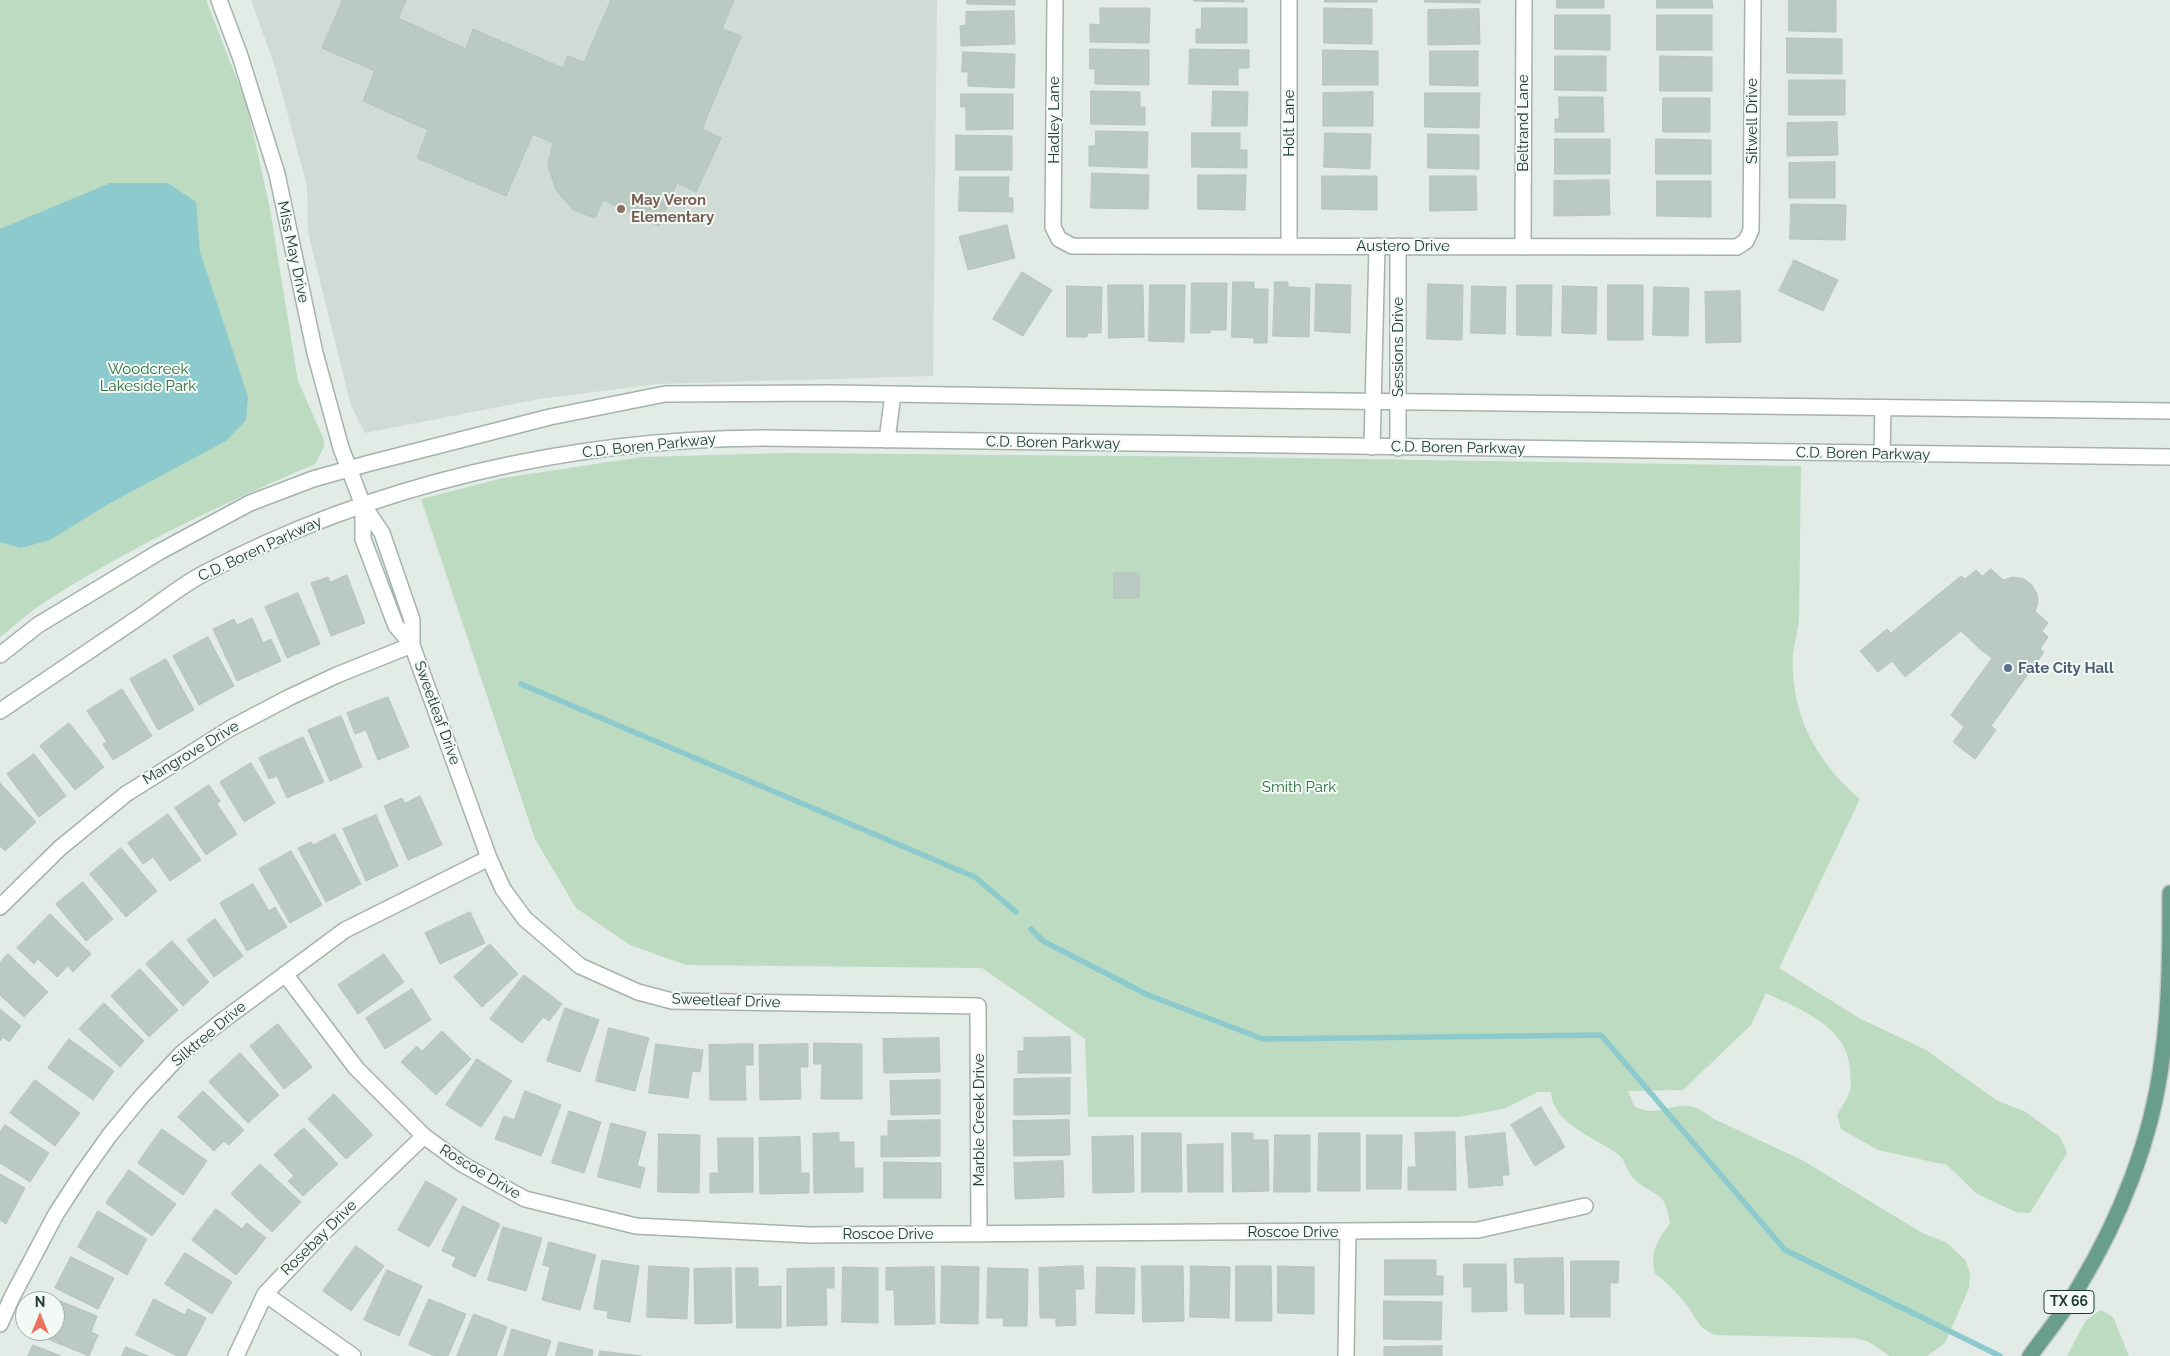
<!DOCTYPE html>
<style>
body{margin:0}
#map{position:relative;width:2170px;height:1356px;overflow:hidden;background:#e2ebe6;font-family:Raleway,sans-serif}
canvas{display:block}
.north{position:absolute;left:15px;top:1291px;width:50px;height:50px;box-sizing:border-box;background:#f2f8f4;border:1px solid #9faca6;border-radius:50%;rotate:0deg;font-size:14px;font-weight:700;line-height:20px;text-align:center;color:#233b32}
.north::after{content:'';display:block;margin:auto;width:18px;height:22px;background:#ea7361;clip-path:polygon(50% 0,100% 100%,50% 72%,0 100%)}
</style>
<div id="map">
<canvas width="2170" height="1356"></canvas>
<div class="north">N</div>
</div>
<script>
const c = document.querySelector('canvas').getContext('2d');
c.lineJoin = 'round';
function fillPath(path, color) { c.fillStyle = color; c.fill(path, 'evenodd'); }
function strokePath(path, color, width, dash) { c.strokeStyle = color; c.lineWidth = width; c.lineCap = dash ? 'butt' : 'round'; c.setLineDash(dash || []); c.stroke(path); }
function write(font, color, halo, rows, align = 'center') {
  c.font = font + ' Raleway,sans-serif'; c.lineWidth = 4; c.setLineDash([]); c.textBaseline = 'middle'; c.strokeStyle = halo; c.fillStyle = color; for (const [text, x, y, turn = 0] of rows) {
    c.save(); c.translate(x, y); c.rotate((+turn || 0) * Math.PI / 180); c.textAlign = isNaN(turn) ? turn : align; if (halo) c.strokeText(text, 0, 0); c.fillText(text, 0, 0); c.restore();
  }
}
const built = new Path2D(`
 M251,0h686l-4,376 -276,8 -118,15 -174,34 -14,-27 -43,-174 -1,-46 -33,-122z`);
const green = new Path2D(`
 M0,0h206l41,105 23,104 28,172 26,59v7l-9,17c-91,39 -183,82 -267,136 -17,10 -32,25 -48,37z
 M786,453l441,4 574,9c-1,50 -1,99 -2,149 0,14 -5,27 -6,41 -3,58 24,107 67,143l-81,169 80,50 67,32 70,50 30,12 35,26 6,15 -37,60 -14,-1 -39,-18 -30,-29 -69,-15 -37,-21 -4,-14c4,-7 10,-15 13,-24 2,-5 0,-13 0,-19 0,-45 -49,-62 -84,-79l-15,32 -68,65 -55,1 6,15c23,12 33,-2 55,0 9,1 18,8 25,13l88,41 122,74 22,8 20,19 4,13 -1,14 -24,55 -18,13h-37l-21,-14 -14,-4 -140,-3c-18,-8 -18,-16 -29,-31 -9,-11 -19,-22 -31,-30 -5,-24 2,-32 15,-51 -5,-33 -13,-25 -34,-42 -9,-8 -11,-21 -17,-26 -22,-17 -66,-30 -68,-63h-13l-35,17 -46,8h-369l-3,-78 -103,-71 -296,-3 -56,-20 -54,-37 -41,-69 -114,-340 82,-21 139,-21z
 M2101,1310l12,7 16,39h-62l19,-36z`);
const water = new Path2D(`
 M110,183h58l28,19 4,50 48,145 -2,23 -20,21 -116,62 -60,37 -29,8 -21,-6v-313z`);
const stream = new Path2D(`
 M521,684l454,193 41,35
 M1031,929l12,12 105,54 115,44 338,-4 184,215 215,106`);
const building = new Path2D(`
 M343,0h63l-8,18 68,31 7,-20 90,39 5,-12 16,6 27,-62h123l-12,29 19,7 -39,93 19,9 -25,54 -19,-9 -18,43 -56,-26 -8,18 -22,-8 -17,-20 -8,-25 5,-22 -20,-9 -27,62 -89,-38 11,-28 -65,-29 12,-30 -53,-23z
 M967,0h48v5l-48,-1z
 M1194,0h50v2l-50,-1z
 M1325,0h52v2h-52z
 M1425,0h55v3l-55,-1z
 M1557,0h47v8h-47z
 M1657,0h55l1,8h-56z
 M1789,0h47v32l-47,-1z
 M1100,8h50l-1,35 -59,-1v-18l10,1z
 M1202,8h45v35h-51v-14h5z
 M1324,8l48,1v35l-48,-1z
 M1479,9l1,35 -52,1v-35z
 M1014,11l1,33 -54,2 -1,-20 6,-1v-13z
 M1555,15h55v35l-55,-1z
 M1657,15h55v35h-55z
 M1787,38l55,1v35l-55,-1z
 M1090,49l59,1v35l-54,-1v-15h-5z
 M1190,49l59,1v18h-11v17l-49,-1z
 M1323,50l55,1v34h-55z
 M1430,51h48v35l-48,-1z
 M963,52l52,2 -1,34 -46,-2v-14h-6z
 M1555,56h51v35l-51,-1z
 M1660,56l52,1v34h-52z
 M1789,80h56v35h-56z
 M1091,91l49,1v15h5v18l-54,-1z
 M1213,91l35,1 -1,34h-35z
 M1373,92v34h-50v-33z
 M1425,93h55l-1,35 -54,-1z
 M961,94h52v35l-47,1v-23h-5z
 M1559,97h44l1,35h-49v-13h4z
 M1663,98h47v34h-47z
 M1837,122l1,33 -51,1v-33z
 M1096,131l52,1 -1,36 -58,-2v-20h6z
 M1192,133h48v17h7v18l-55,-1z
 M1325,133l46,1 -1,35 -46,-2z
 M1428,134l51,1v34l-51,-1z
 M956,135l56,1v34h-56z
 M1555,139h55v35h-55z
 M1656,139l55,1v34h-55z
 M1835,162v36h-46v-35z
 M1092,173l57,2 -1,34 -57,-1z
 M1198,175h48l-1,35 -47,-1z
 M1322,176h55v34l-55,-1z
 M1430,176h46l1,34 -47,1z
 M960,177h49l-1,21h5v14l-54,-1z
 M1609,180l1,35 -56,1v-35z
 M1657,181h54v36l-54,-1z
 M1791,204l55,1 -1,35 -55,-1z
 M1007,225l8,33 -47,12 -9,-33z
 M1794,260l44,20 -15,31 -44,-20z
 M1022,272l30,18 -29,46 -30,-17z
 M1233,282h21v7h14l-1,54h-13v-5l-22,-1z
 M1275,282h13v5l22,1 -1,49 -36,-1z
 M1192,283h35l-1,47h-16v3h-19z
 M1316,284l35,1 -1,48 -35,-2z
 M1428,284l35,1 -1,55 -35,-1z
 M1108,285h35l1,52 -35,1z
 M1150,285h35l-1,57 -35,-1z
 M1517,285h35l-1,51 -34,-1z
 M1608,285h35v55h-35z
 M1067,286l35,1 -1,46h-14v4h-20z
 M1472,286l34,1 -1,47 -34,-1z
 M1563,286l34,1 -1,47 -34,-1z
 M1654,287l35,1 -1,48 -35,-1z
 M1740,291l1,51 -35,1 -1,-51z
 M1991,569l12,11 10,-3 11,2 8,6 5,9 1,9 -3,8 13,12 -6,8 6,6 -8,12 4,3 -53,74 5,4 -21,29 -22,-17 11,-15 -13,-12 41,-57 -12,-9 -19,-18 -56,46 -13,-16 -14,11 -18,-21 27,-22 4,4 70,-57 4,3 11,-9 6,6z
 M1114,573h25v25h-25z
 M347,575l18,48 -34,13 -20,-53 17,-6 2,5z
 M298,593l22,51 -33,14 -22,-51z
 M252,618l11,25 8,-4 10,22 -44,20 -24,-52 21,-10 3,6z
 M208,637l26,49 -35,19 -26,-49z
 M166,659l28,51 -36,20 -28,-51z
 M122,689l30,47 -39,24 -10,-16 4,-2 -20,-31z
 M388,697l21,50 -31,13 -12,-30 -11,4 -8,-21z
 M341,716l21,51 -32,14 -22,-51z
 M69,723l35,44 -29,23 -35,-44z
 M303,737l21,45 -37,16 -10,-22 -8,3 -10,-21z
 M34,754l32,42 -27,21 -32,-43z
 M251,763l24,40 -31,19 -24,-40z
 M0,783l36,39 -31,29 -5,-5z
 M209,785l11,16 -3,3 20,30 -31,21 -31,-47z
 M420,796l22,49 -34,15 -24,-54 18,-8 3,5z
 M168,814l33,46 -31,21 -17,-24 -10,7 -15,-21z
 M376,815l22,51 -32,15 -23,-52z
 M335,834l26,50 -35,18 -28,-54 13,-6 2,3z
 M121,848l36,43 -31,26 -36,-43z
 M291,851l31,54 -32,18 -31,-54z
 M83,882l30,37 -27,22 -30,-37z
 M253,884l16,27 6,-4 12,20 -40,24 -27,-48z
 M470,912l15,31 -45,21 -15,-31z
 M50,914l41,40 -18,18 -5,-6 -11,11 -19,-18 -4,5 -17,-16z
 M215,919l28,37 -29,21 -27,-37z
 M172,941l37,41 -26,24 -37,-42z
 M490,944l28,30 -36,33 -28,-30z
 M8,954l40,38 -24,25 -24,-22v-32z
 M384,954l20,28 -46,32 -20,-29z
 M140,969l38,41 -29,27 -38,-41z
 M524,975l38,29 -13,17 -6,-4 -21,26 -32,-24z
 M412,989l19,31 -46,29 -19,-31z
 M104,1003l40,38 -24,26 -41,-38z
 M565,1008l34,12 -19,52 -33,-11z
 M0,1009l21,17 -12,16 -6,-5 -3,4z
 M278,1024l34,43 -28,22 -34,-43z
 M609,1028l40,10 -14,53 -39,-10z
 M442,1031l29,28 -35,36 -35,-33 16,-16 5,5z
 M1070,1037l1,36h-53v-22h6v-13z
 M939,1038l1,34 -56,1 -1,-34z
 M69,1039l45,32 -21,29 -45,-32z
 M814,1043l48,1v55h-41l1,-35h-8z
 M656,1044l47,6 -3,22 -8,-1 -4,27 -39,-5z
 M753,1044v21h-8l1,35h-36l-1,-55z
 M808,1044v23h-8l1,32 -41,1 -1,-55z
 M240,1053l39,42 -31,28 -39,-41z
 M477,1059l35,22 -31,46 -35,-22z
 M1070,1078v36l-56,1v-36z
 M35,1080l45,33 -25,33 -45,-33z
 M940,1080v34l-49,1 -1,-34z
 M203,1091l41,39 -15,15 -5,-4 -10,10 -36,-34z
 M525,1091l36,14 -20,51 -46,-17 9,-23 10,4z
 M334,1094l39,41 -27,24 -38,-40z
 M1541,1107l24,40 -30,19 -24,-41z
 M569,1111l32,11 -17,51 -32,-10z
 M940,1120v36l-59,1v-21h7v-15z
 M1069,1120l1,35 -56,1 -1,-35z
 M611,1123l35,9 -9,34 8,2 -5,20 -42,-11z
 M5,1125l44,28 -19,29 -30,-19v-30z
 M304,1128l34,36 -35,32 -15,-15 6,-5 -20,-21z
 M162,1129l45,32 -24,34 -45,-32z
 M1455,1132l1,58h-48v-23h8l-1,-34z
 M839,1133v9h15v26h9v24l-49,1 -1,-59z
 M1142,1133h39l1,59h-40z
 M1232,1133h21v7h15l1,51 -36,1z
 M1319,1133h41v58h-42z
 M1505,1133l4,42h-7l1,10 -34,3 -4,-51z
 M659,1134l41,1 -1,58 -41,-1z
 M1275,1135h35v57h-36z
 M1367,1135h35l-1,54h-34z
 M1133,1136l1,56 -41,1 -1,-56z
 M800,1137l1,36h8v20l-49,1 -1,-56z
 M718,1138h35v54l-43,1v-20h8z
 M1223,1144v48h-35l-1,-47z
 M1063,1161l1,36 -49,2 -1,-36z
 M884,1162l57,1v35h-57z
 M260,1164l41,38 -29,30 -41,-38z
 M129,1170l47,34 -24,32 -46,-33z
 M0,1174l25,14 -19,36 -6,-4z
 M426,1181l31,18 -28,48 -31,-17z
 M463,1206l37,18 -25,53 -23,-11 4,-9 -14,-6z
 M216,1209l26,20 5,-6 19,15 -30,37 -44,-35z
 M98,1211l49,28 -20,36 -49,-28z
 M503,1227l39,11 -16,53 -38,-11z
 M549,1242l47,13 -16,55 -38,-10 8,-33 -7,-2z
 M356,1246l28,20 -33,45 -28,-20z
 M185,1253l47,29 -20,32 -47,-30z
 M71,1257l43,21 -16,31 -43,-21z
 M1563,1258l1,56h-39l-1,-31h-9l-1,-24z
 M602,1260l37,6 -9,56 -23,-4 1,-7 -14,-2z
 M1385,1260h51v16h7v19h-58z
 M1571,1261h48l-1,22h-8v34h-39z
 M1464,1264h42l1,47 -35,1v-25h-8z
 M649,1266l40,2 -2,51 -40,-2z
 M942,1266l37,1 -1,57 -37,-1z
 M1083,1266l1,23h-9l1,36 -20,1v-8h-16l-1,-50z
 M1142,1266h41l1,55 -41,1z
 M1191,1266l39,1 -1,51 -39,-1z
 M1236,1266h35l1,55h-36z
 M1278,1266l36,1v47l-36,-1z
 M843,1267l35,1v55l-36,-1z
 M934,1267l1,57 -40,1 -1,-35h-8v-22z
 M1097,1267l38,1 -1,46 -38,-1z
 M731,1268l1,55 -37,1 -1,-55z
 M736,1268h22v19l23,-1v42h-44z
 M834,1268v20h-8l1,37 -40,1v-57z
 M988,1268l40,1 -1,57h-24l1,-8h-17z
 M387,1270l35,16 -23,50 -35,-16z
 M53,1298l44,18 -6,16 7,3 -9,21 -51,-21 1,-4h16v-30h-3z
 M154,1299l31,16 3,-6 18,9 -20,38h-9l-41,-21z
 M429,1299l37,15 -18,42h-13l-26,-11z
 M1384,1301l58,1 -1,38 -57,-1z
 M474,1314l33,13 -11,29h-39z
 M512,1329l39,12 -5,15h-42z
 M559,1342l34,8 -1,6h-36z
 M33,1345l28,11h-33z
 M1442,1346v10h-58v-9z
 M126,1347l22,9h-26z
 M600,1351l42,5h-43z`);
const minor = new Path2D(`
 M219,0l21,56 37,118 38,179 26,95 22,57 19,28 30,87v25l77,213 14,31 22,30 55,47 58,26 34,9 306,5 1,228
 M1055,0l-2,227 6,12 13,7 665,1 9,-6 5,-11 2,-230
 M1289,0v246
 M1398,246v202
 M1523,247l1,-247
 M1372,447l5,-201
 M363,505v34l33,87 16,19
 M0,907l60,-59 66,-54 105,-66 57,-30 49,-23 75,-30
 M285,974l71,94 68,68 38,28 63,35 111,27 173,9 669,-5 107,-24
 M265,1294l88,62
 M0,1324l12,-27 44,-83 26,-40 27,-38 32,-39 41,-44 40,-32 123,-91 144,-72
 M236,1356l29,-62 57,-60 102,-98
 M1346,1356l2,-125`);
const tertiary = new Path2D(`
 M887,440l6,-46
 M1882,454l1,-46
 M0,655l38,-30 121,-73 91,-49 63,-24 57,-16 180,-46 115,-23 165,-1 427,7 913,11
 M0,711c46,-31 92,-62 138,-93 21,-14 42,-32 65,-44 170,-90 367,-135 559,-136l1408,19`);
const primary = new Path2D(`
 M2030,1356c16,-22 34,-44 48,-68 42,-69 74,-149 84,-229 8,-55 8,-111 8,-166`);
const markers = [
 [621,209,5,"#8d6e63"],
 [2008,668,5,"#5c6f8a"]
];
const shields = [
 [2069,1302,50]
];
const shieldNames = [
 ["TX 66",2069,1302]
];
const streetNames = [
 ["Hadley Lane",1054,120,-90],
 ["Sitwell Drive",1752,121,-90],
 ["Holt Lane",1289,123,-90],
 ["Beltrand Lane",1523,123,-90],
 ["Austero Drive",1403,246],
 ["Miss May Drive",293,252,78],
 ["Sessions Drive",1398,347,-90],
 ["C.D. Boren Parkway",1053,443,1],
 ["C.D. Boren Parkway",649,446,-6],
 ["C.D. Boren Parkway",1458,448,1],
 ["C.D. Boren Parkway",1863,454,1],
 ["C.D. Boren Parkway",260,549,-25],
 ["Sweetleaf Drive",437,713,70],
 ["Mangrove Drive",191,753,-31],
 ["Sweetleaf Drive",726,1001,2],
 ["Silktree Drive",209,1034,-40],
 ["Marble Creek Drive",979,1120,-90],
 ["Roscoe Drive",480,1172,31],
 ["Roscoe Drive",1293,1232],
 ["Roscoe Drive",888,1234],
 ["Rosebay Drive",319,1238,-45]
];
const educationNames = [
 ["May Veron",631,200],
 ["Elementary",631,217]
];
const parkNames = [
 ["Woodcreek",148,369],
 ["Lakeside Park",148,386],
 ["Smith Park",1299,787]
];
const serviceNames = [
 ["Fate City Hall",2018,668]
];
fillPath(built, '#d0dbd5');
fillPath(green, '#bcdbc1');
fillPath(water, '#8dcacd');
strokePath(stream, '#8dcacd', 5.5);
fillPath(building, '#bac9c1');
strokePath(building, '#b4c4bc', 1);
strokePath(minor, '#a5b3ac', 18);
strokePath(tertiary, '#a5b3ac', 18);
strokePath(primary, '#c1c8c6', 18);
strokePath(minor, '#fff', 15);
strokePath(tertiary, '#fff', 15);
strokePath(primary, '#699e8a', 15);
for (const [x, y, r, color] of markers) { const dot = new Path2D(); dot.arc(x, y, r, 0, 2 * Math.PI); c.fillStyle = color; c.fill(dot); strokePath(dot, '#f2f8f4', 2); }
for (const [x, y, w] of shields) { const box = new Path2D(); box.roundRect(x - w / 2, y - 11.5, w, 23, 4); c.fillStyle = '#f2f8f4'; c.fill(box); strokePath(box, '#233b32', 1); }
write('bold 14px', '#233b32', null, shieldNames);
write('15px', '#233b32', '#f2f8f4', streetNames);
write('bold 15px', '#785e54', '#f2f8f4', educationNames, 'left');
write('15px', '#2f6f41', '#f2f8f4', parkNames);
write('bold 15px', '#4e5e75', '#f2f8f4', serviceNames, 'left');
</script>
